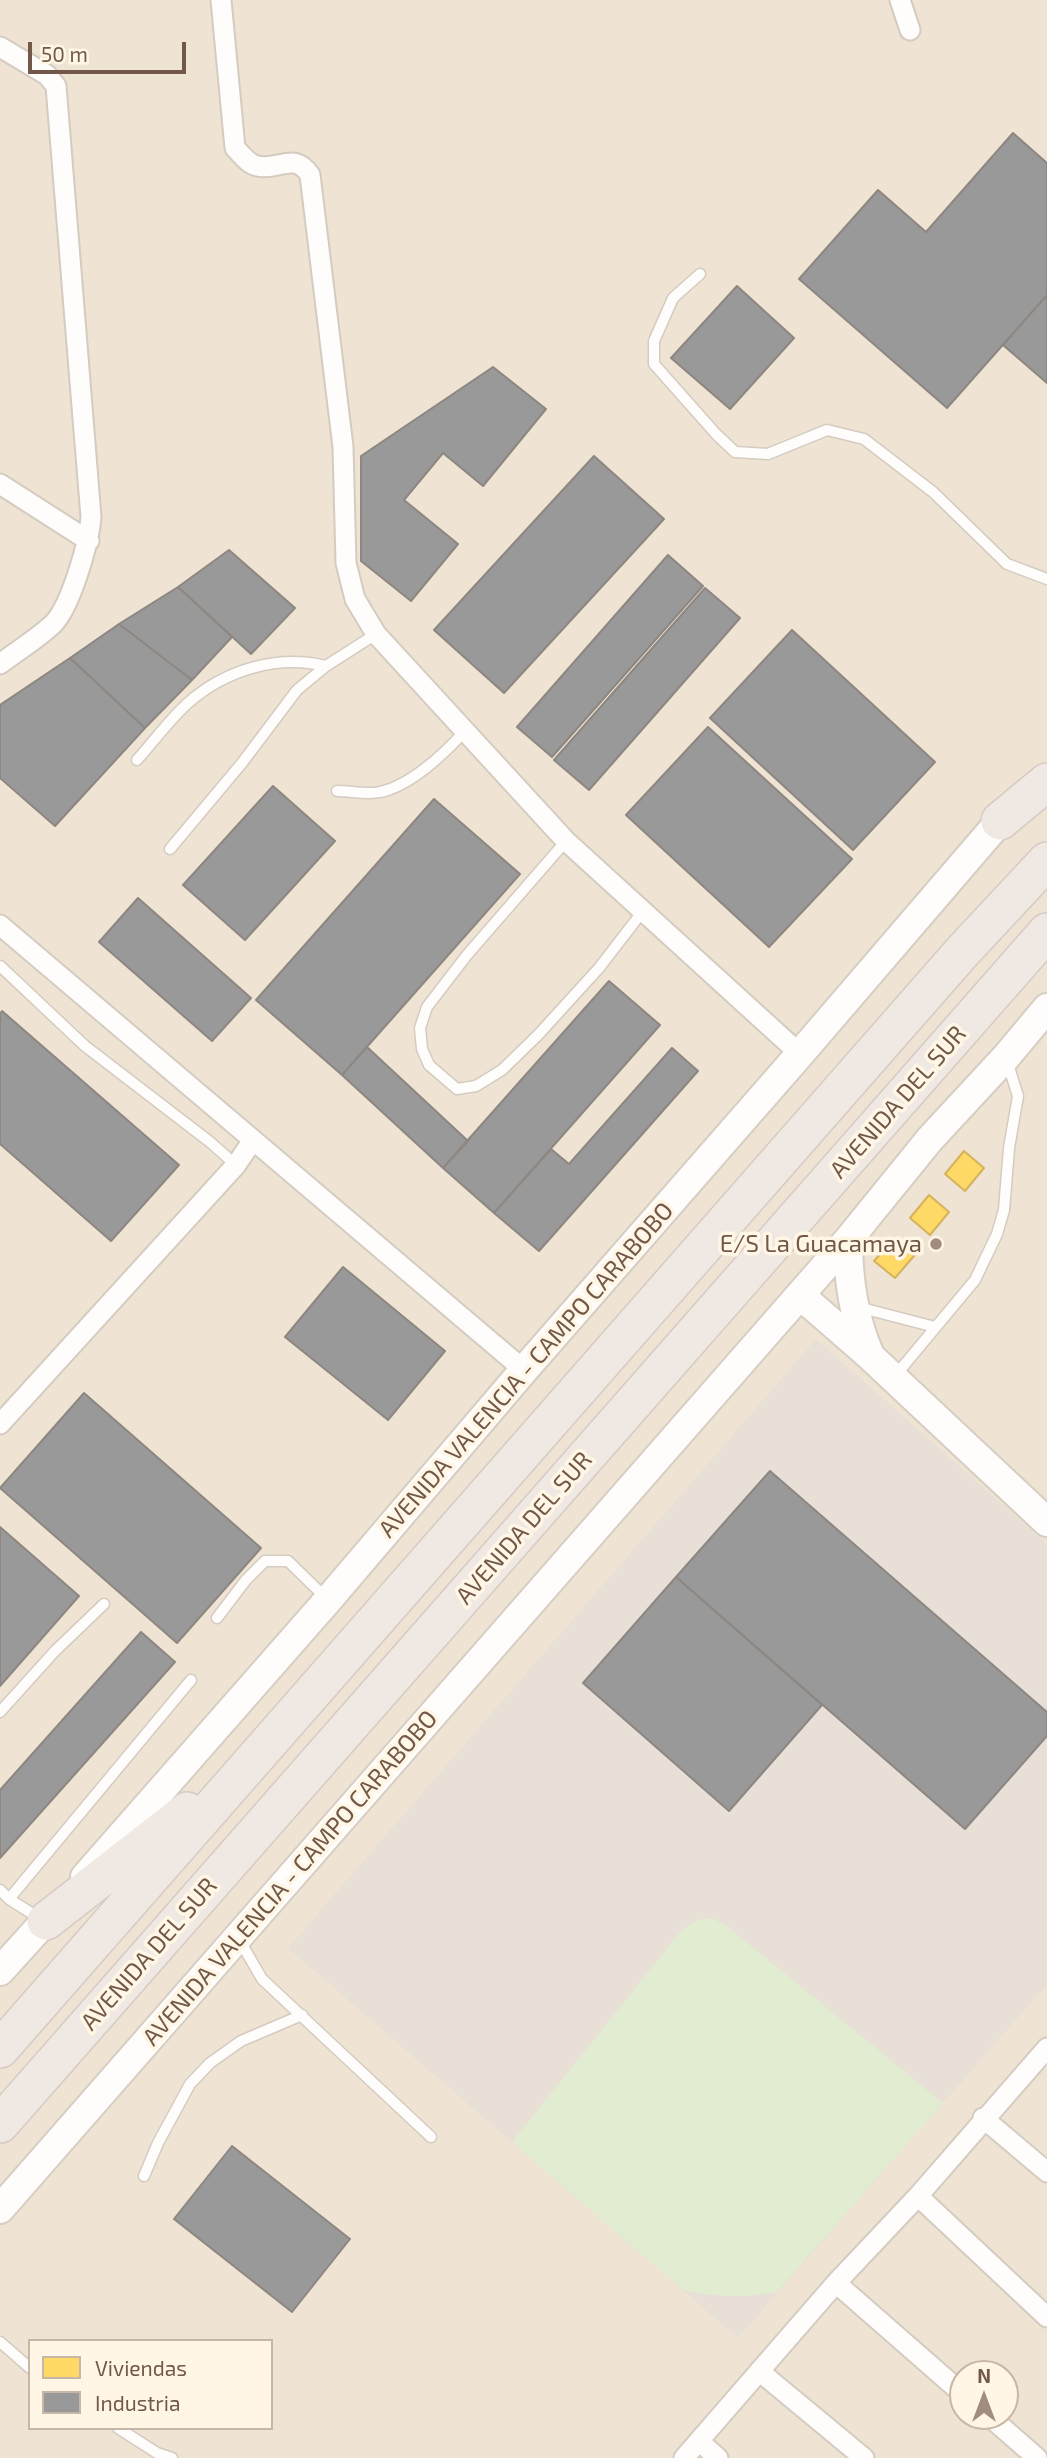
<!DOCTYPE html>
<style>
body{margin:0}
#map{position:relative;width:1047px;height:2458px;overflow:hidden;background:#f6f0e6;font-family:"Exo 2",sans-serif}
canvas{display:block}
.legend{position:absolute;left:28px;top:2339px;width:245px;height:91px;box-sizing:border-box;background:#fff6e6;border:2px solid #c7b7a7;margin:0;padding:9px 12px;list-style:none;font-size:21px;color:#725848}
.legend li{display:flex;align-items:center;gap:14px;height:35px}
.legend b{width:35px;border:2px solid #c7b7a7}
.north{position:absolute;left:949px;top:2360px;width:70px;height:70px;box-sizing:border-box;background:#fff6e6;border:2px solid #c7b7a7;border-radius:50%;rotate:0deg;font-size:19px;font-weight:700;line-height:28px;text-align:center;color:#725848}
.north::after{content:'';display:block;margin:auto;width:24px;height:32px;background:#a08d7f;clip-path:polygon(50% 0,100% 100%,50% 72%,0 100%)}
.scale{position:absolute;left:28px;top:42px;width:158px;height:32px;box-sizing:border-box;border:4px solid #725848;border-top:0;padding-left:9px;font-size:21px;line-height:24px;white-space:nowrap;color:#725848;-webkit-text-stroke:5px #fff6e6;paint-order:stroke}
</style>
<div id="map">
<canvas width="1047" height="2458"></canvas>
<ul class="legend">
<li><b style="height:19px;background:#ffd966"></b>Viviendas</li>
<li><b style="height:19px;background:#999"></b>Industria</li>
</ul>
<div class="north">N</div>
<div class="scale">50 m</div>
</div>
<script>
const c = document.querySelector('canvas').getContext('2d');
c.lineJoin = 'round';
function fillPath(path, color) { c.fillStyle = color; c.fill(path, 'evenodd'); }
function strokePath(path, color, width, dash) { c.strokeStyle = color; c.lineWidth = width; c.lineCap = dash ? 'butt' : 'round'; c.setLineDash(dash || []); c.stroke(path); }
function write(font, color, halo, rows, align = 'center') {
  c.font = font + ' "Exo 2",sans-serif'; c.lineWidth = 7; c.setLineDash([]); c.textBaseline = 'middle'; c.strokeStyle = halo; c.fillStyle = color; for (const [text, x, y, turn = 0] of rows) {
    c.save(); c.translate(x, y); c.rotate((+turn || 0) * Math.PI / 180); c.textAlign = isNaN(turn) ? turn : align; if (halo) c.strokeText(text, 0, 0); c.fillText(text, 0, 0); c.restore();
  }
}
const residential = new Path2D(`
 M0,0h1047v2458h-1047zM30,2341h241v87h-241zM963,2374h42v42h-42z`);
const industrial = new Path2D(`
 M816,1339l231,205v440l-309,354 -450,-390z`);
const green = new Path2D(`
 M711,1918l17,9 215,176 -166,189c-31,6 -63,5 -94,-2l-171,-148 169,-211 15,-11z`);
const homes = new Path2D(`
 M964,1151l20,17 -19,23 -20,-17z
 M929,1195l20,17 -19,23 -20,-17z
 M894,1239l20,17 -19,22 -21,-17z`);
const industry = new Path2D(`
 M1013,133l34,30v132l-100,113 -148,-129 79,-89 48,42z
 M737,286l57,52 -64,71 -59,-51z
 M1047,295v88l-44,-38z
 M493,367l53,42 -63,77 -40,-33 -39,47 54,44 -47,57 -50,-40v-105z
 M594,456l70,63 -160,174 -70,-63z
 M229,550l66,58 -44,46 -73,-67z
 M668,555l35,31 -151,171 -35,-30z
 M178,587l54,50 -40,43 -73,-56z
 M705,588l35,30 -151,172 -35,-30z
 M119,624l73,56 -47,48 -75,-70z
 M792,630l143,132 -82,88 -143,-132z
 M70,658l75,70 -90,98 -55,-48v-73z
 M708,727l144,132 -83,88 -143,-132z
 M273,786l62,55 -90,99 -62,-55z
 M434,799l86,75 -178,201 -86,-75z
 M138,898l113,100 -39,43 -113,-99z
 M609,981l51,44 -166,188 -51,-45z
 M2,1011l177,154 -68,76 -111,-97v-130z
 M367,1047l101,94 -25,27 -101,-93z
 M672,1048l26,23 -159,180 -45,-38 57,-64 18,15z
 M343,1267l102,84 -57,69 -103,-83z
 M84,1393l177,155 -84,95 -177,-155z
 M770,1471l277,241v24l-82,93 -289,-252z
 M0,1527l79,69 -79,90z
 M676,1577l146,128 -93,106 -146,-128z
 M141,1632l34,30 -175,196v-68z
 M232,2146l118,93 -58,73 -118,-93z`);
const lane = new Path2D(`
 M700,274l-27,24 -19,43v23l62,70 19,18 33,2 59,-24 37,9 69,53 74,72 40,15
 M137,760c17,-19 33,-41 51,-57 37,-33 90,-49 138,-37
 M337,791c13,0 30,4 43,1 30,-6 64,-38 84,-60
 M566,841l-99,114 -40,52 -7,21 2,21 7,16 28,24 19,-3 26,-16 36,-35 61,-67 44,-57
 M170,849l72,-86 55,-73 29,-24 50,-32
 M0,966l85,80 125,96 26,23
 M858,1307l77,20
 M895,1376l80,-96 22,-46 7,-24 5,-62 9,-52 -11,-35
 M217,1618l29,-38 19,-19h23l37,36
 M0,1712l55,-61 49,-47
 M0,1890l9,9 30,19
 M9,1899l182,-219
 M240,1941l22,38 169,158
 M144,2176l14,-33 32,-59 20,-21 31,-22 61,-26
 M0,2342l30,26
 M118,2428l39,25 15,5`);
const street = new Path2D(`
 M221,0l14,148c6,6 13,16 22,18 22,5 37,-15 53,9l33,272 3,116 9,36 21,35 190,207 234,213
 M900,0l10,30
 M0,47l47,28 9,11 35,431c-2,25 -20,89 -38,107 -16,15 -36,27 -53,40
 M0,484l89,57
 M0,925l524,445
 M0,1424l236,-259 17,-25
 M983,2118l64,54
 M918,2196l129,121
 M836,2283l127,111
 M759,2371l105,87
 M989,2416l48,42
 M699,2441l19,17
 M684,2458l152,-175 82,-87 129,-148`);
const secondary = new Path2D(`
 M848,1240c0,40 5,76 21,113
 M800,1295l70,61 177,166
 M85,1877l243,-277 196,-230 276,-316 212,-247
 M0,1971l58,-64
 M0,2209l848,-969 82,-101 76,-82 41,-49`);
const highway = new Path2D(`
 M1000,821l47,-39
 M46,1921l141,-110
 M0,2049l962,-1097 85,-91
 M0,2124l1047,-1192`);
const markers = [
 [936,1244,7,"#a08d7f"]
];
const streetNames = [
 ["AVENIDA DEL SUR",898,1102,-49],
 ["AVENIDA VALENCIA - CAMPO CARABOBO",526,1370,-49],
 ["AVENIDA DEL SUR",524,1528,-49],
 ["AVENIDA VALENCIA - CAMPO CARABOBO",290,1878,-49],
 ["AVENIDA DEL SUR",149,1954,-49]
];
const poiNames = [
 ["E/S La Guacamaya",922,1244]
];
fillPath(residential, '#efe3d3');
fillPath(industrial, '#e8e0d7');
fillPath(green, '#e1ecd1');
fillPath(homes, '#ffd966');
strokePath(homes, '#d5b25d', 2);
fillPath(industry, '#999');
strokePath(industry, '#8d8681', 2);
strokePath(lane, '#d4cbc1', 13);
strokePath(street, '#d4cbc1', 23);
strokePath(secondary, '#d6cdc3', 32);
strokePath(highway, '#d5cbc4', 40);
strokePath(lane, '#fefdfb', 10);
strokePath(street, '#fefdfb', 19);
strokePath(secondary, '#fefdfb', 28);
strokePath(highway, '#f0e8e2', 37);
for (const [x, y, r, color] of markers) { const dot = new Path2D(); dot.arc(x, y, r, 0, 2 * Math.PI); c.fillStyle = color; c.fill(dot); strokePath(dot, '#fff6e6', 2.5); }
write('24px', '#725848', '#fff6e6', streetNames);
write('24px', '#725848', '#fff6e6', poiNames, 'right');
</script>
